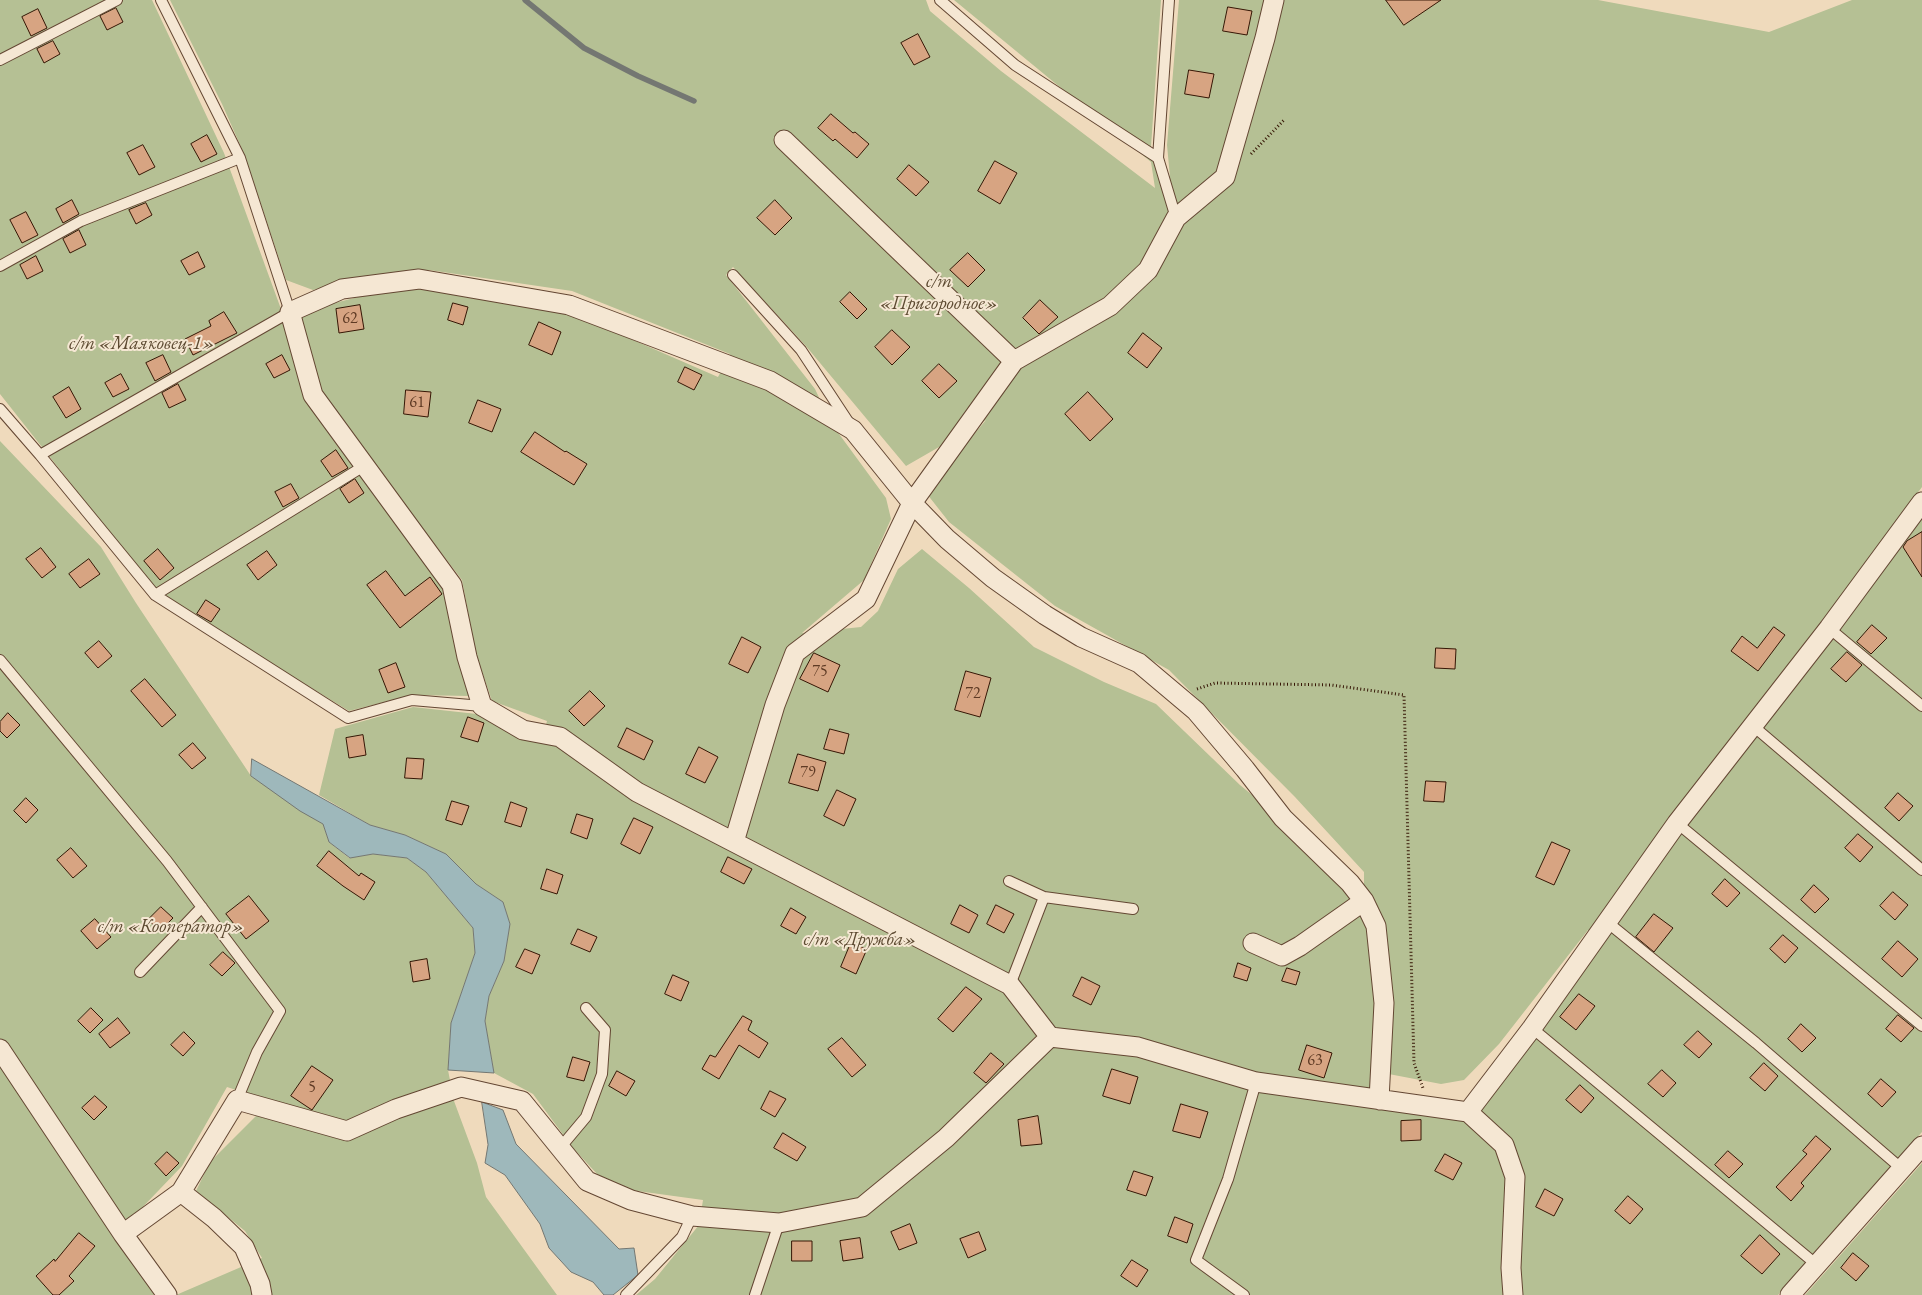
<!DOCTYPE html>
<meta charset="utf-8">
<style>
body{margin:0}
canvas{display:block;background:#efdabc}
</style>
<canvas width="1922" height="1295"></canvas>
<script>
const c = document.querySelector('canvas').getContext('2d');
c.lineJoin = 'round';
function fillPath(path, color) { c.fillStyle = color; c.fill(path, 'evenodd'); }
function strokePath(path, color, width, dash) { c.strokeStyle = color; c.lineWidth = width; c.lineCap = dash ? 'butt' : 'round'; c.setLineDash(dash || []); c.stroke(path); }
function write(font, color, halo, rows, align = 'center') {
  c.font = font + ' "EB Garamond",serif'; c.lineWidth = 4; c.setLineDash([]); c.textBaseline = 'middle'; c.strokeStyle = halo; c.fillStyle = color; for (const [text, x, y, turn = 0] of rows) {
    c.save(); c.translate(x, y); c.rotate((+turn || 0) * Math.PI / 180); c.textAlign = isNaN(turn) ? turn : align; if (halo) c.strokeText(text, 0, 0); c.fillText(text, 0, 0); c.restore();
  }
}
const green = new Path2D(`
 M0,0h152l72,153 61,167 30,-12 51,-13 57,-7 146,24 149,65 12,-23 -158,-63 -143,-21 -85,12 -31,8 -27,-10 -41,-124 -23,-52 -52,-104h756l4,11 71,60 154,117 -4,-26 -197,-162h207l-10,147 19,30 -3,-32 12,-145h419l171,32 83,-32h70v487l-76,102 76,-77v620l-144,163h-1142l19,-16 44,-54 4,-25 -73,-10 -32,-15 -25,-27 -40,-54 -39,-21 -9,-52 4,-25 15,-35 6,-37 -7,-22 -27,-18 -30,-30 -41,-19 -35,-10 -51,-30 16,-66 78,-22 64,7 41,24 24,1 5,-18 -55,-20 -16,-47 -14,-74 -103,-135 91,145 20,106 -58,-1 -63,16 -190,-116 -159,-201zM733,267l72,78 101,121 80,-46 -53,63 -6,11 22,28 106,84 114,64 126,127 69,75v15l-124,-102 -84,-81 -52,-22 -70,-35 -65,-59 -47,-39 -24,20 -20,42 -17,16 -59,6 62,-53 27,-61 -5,-21 -55,-75 -16,-34 -89,-114zM1588,930l14,12 -133,180 -100,-14 4,-37 68,13 23,-4 35,-36z
 M0,441l101,106 35,56 115,173 72,48 6,18 20,16 24,-4 34,4 19,14 47,56 2,25 -24,70 -3,47 6,31 23,62 9,34 71,98h-381l86,-37 -17,-27 -49,-40 14,-29 49,-49 19,-9 -51,-17 -45,79 -46,48 -24,15 44,66h-156z
 M1922,1163v132h-117z`);
const water = new Path2D(`
 M252,759l118,66 35,10 41,19 30,30 27,18 7,22 -6,37 -15,35 -4,25 9,52 -46,-3 3,-47 24,-70 -2,-25 -47,-56 -19,-14 -34,-4 -23,4 -21,-16 -6,-18 -23,-13 -49,-35z
 M482,1102l21,8 13,34 103,105 15,-1 4,27 -25,20h-9l-11,-13 -22,-10 -22,-24 -9,-24 -35,-49 -20,-12 3,-18z`);
const stream = new Path2D(`
 M525,0l59,48 54,28 56,25`);
const building = new Path2D(`
 M1386,0h55l-37,25z
 M1228,7l24,4 -5,24 -24,-4z
 M116,8l7,14 -16,8 -7,-14z
 M38,9l9,19 -16,8 -9,-19z
 M918,34l12,23 -16,8 -13,-22z
 M53,41l7,13 -16,9 -7,-14z
 M1189,70l25,4 -5,24 -24,-4z
 M831,114l22,19 2,-1 14,12 -12,14 -22,-19 -2,2 -15,-13z
 M207,135l10,19 -16,8 -10,-18z
 M143,145l12,22 -16,8 -12,-22z
 M995,161l22,12 -17,31 -22,-13z
 M909,165l20,17 -13,14 -19,-17z
 M72,200l7,14 -16,9 -7,-14z
 M775,200l17,18 -17,17 -18,-17z
 M146,203l6,12 -16,9 -7,-14z
 M26,212l12,23 -16,8 -12,-23z
 M79,230l7,15 -16,8 -7,-14z
 M198,252l7,15 -16,8 -8,-14z
 M968,253l17,17 -17,17 -18,-17z
 M36,256l7,15 -16,8 -7,-14z
 M850,292l17,17 -10,10 -17,-17z
 M1040,300l18,17 -19,17 -16,-16z
 M453,303l15,4 -5,18 -15,-5z
 M360,305l4,24 -25,4 -3,-24z
 M224,312l13,21 -44,22 -8,-16 26,-13 -2,-5z
 M539,322l22,10 -9,23 -23,-10z
 M892,330l18,17 -18,18 -17,-18z
 M1143,333l19,15 -15,20 -19,-15z
 M163,355l8,17 -16,9 -9,-18z
 M282,355l8,15 -16,8 -8,-14z
 M939,364l18,17 -18,17 -17,-17z
 M685,367l17,8 -8,15 -16,-8z
 M121,374l8,15 -16,8 -8,-14z
 M178,384l8,16 -17,8 -7,-15z
 M69,387l12,22 -15,9 -13,-21z
 M406,390l25,2 -3,25 -24,-3z
 M1088,392l25,27 -23,22 -25,-27z
 M478,400l23,9 -9,23 -23,-9z
 M535,432l30,20 1,-1 21,13 -13,21 -53,-33z
 M336,450l12,18 -16,9 -11,-16z
 M355,479l9,14 -15,10 -9,-14z
 M291,484l8,14 -16,9 -8,-15z
 M1922,532v45l-19,-30 4,-6z
 M41,548l15,19 -14,11 -16,-19z
 M158,549l16,19 -14,12 -16,-19z
 M267,551l10,14 -19,15 -11,-15z
 M89,559l11,15 -20,14 -11,-14z
 M386,571l19,25 25,-19 12,17 -42,34 -33,-43z
 M206,600l14,9 -9,13 -14,-8z
 M1872,625l15,13 -16,16 -14,-12z
 M1774,627l11,8 -27,36 -27,-20 11,-15 15,12z
 M742,637l19,10 -13,26 -19,-9z
 M99,641l13,15 -14,12 -13,-15z
 M1436,648l20,1 -1,20 -20,-1z
 M1847,652l15,13 -16,17 -15,-13z
 M814,653l26,12 -12,27 -28,-13z
 M396,663l9,24 -17,6 -9,-23z
 M966,671l25,7 -11,39 -25,-7z
 M145,679l31,36 -14,12 -31,-36z
 M590,691l15,15 -21,20 -15,-15z
 M8,713l12,12 -13,13 -7,-7v-9z
 M468,717l16,6 -6,19 -17,-5z
 M627,728l26,13 -9,19 -26,-13z
 M830,729l19,5 -5,20 -20,-5z
 M363,735l3,20 -17,3 -3,-20z
 M193,743l13,15 -14,11 -13,-14z
 M699,747l19,10 -13,26 -19,-9z
 M798,754l28,8 -8,29 -29,-8z
 M407,758l17,1 -2,20 -17,-1z
 M1426,781l20,1 -2,20 -20,-1z
 M837,790l19,9 -12,27 -20,-10z
 M1898,793l15,13 -14,15 -14,-13z
 M26,798l12,12 -12,13 -12,-12z
 M452,801l17,5 -7,19 -16,-5z
 M511,802l16,6 -6,19 -16,-5z
 M577,814l16,5 -6,20 -16,-6z
 M634,818l19,9 -13,27 -19,-10z
 M1858,834l15,13 -13,15 -15,-14z
 M1552,842l18,8 -16,35 -18,-8z
 M71,848l16,18 -14,12 -16,-18z
 M329,851l30,25 2,-3 14,9 -11,18 -21,-14 -26,-20z
 M728,857l24,12 -8,15 -23,-12z
 M547,869l16,6 -6,19 -16,-5z
 M1725,879l15,14 -13,14 -15,-13z
 M1814,885l15,14 -14,14 -14,-13z
 M1893,892l15,13 -13,15 -15,-14z
 M249,896l20,25 -23,18 -20,-25z
 M960,905l18,10 -9,18 -18,-9z
 M996,905l18,9 -10,19 -17,-9z
 M161,907l12,11 -13,13 -12,-11z
 M791,908l15,9 -10,17 -15,-8z
 M1654,914l19,14 -19,24 -18,-15z
 M95,919l16,18 -14,12 -16,-18z
 M578,929l19,8 -7,15 -19,-8z
 M1783,935l15,13 -13,15 -15,-14z
 M1898,941l20,18 -16,18 -20,-18z
 M851,943l16,6 -11,25 -15,-7z
 M525,949l15,6 -8,19 -16,-7z
 M223,952l12,11 -13,13 -12,-11z
 M427,959l3,20 -17,3 -3,-20z
 M1238,963l13,5 -4,13 -13,-4z
 M1287,968l13,4 -4,13 -14,-4z
 M673,975l16,7 -8,19 -16,-7z
 M1082,977l18,9 -9,19 -18,-9z
 M966,987l16,12 -29,33 -15,-13z
 M1579,994l16,12 -19,24 -16,-13z
 M91,1008l12,12 -13,13 -12,-12z
 M1898,1015l16,13 -13,14 -15,-13z
 M743,1016l9,5 -4,9 20,13 -9,15 -20,-13 -20,34 -17,-10 8,-14 5,2z
 M118,1018l12,15 -20,15 -11,-14z
 M1801,1024l15,14 -14,14 -14,-13z
 M1698,1031l14,13 -13,14 -15,-13z
 M184,1032l11,11 -12,13 -12,-11z
 M842,1038l24,27 -14,12 -24,-28z
 M1307,1045l25,8 -8,25 -25,-8z
 M991,1053l13,11 -18,19 -12,-10z
 M573,1057l17,5 -6,19 -17,-4z
 M1764,1063l14,13 -13,15 -15,-13z
 M312,1066l21,14 -21,30 -21,-14z
 M1112,1069l26,8 -8,27 -27,-8z
 M1662,1070l14,13 -13,14 -15,-13z
 M617,1071l18,10 -9,15 -17,-10z
 M1881,1079l15,13 -14,15 -14,-13z
 M1580,1085l14,13 -13,15 -15,-13z
 M770,1091l16,8 -11,18 -14,-8z
 M95,1096l12,11 -13,13 -12,-12z
 M1181,1104l27,8 -8,26 -27,-7z
 M1038,1116l4,28 -21,2 -3,-26z
 M1421,1120v20l-20,1v-20z
 M783,1133l23,14 -9,14 -23,-13z
 M1816,1136l15,13 -30,34 3,3 -13,15 -15,-14 31,-33 -4,-3z
 M1728,1151l15,13 -14,14 -14,-13z
 M167,1152l12,11 -13,13 -11,-12z
 M1445,1154l17,9 -9,17 -18,-9z
 M1134,1171l19,6 -7,19 -19,-6z
 M1545,1189l18,10 -9,17 -18,-9z
 M1628,1196l15,13 -13,15 -15,-13z
 M1175,1217l18,7 -6,19 -19,-7z
 M910,1224l7,19 -18,7 -8,-18z
 M979,1232l7,18 -18,8 -8,-19z
 M79,1233l16,13 -26,30 5,5 -15,14h-6l-17,-19 18,-17 1,2z
 M1760,1235l20,19 -18,20 -21,-18z
 M860,1238l3,20 -20,3 -3,-20z
 M792,1241h20v20h-20z
 M1853,1253l16,13 -13,15 -15,-13z
 M1132,1260l16,10 -11,17 -16,-11z`);
const path = new Path2D(`
 M1251,154l34,-35
 M1197,689l18,-6 116,2 73,10 10,368 9,25`);
const service = new Path2D(`
 M940,0l75,65 143,93
 M1169,0l-11,158 18,60
 M0,60l117,-60
 M0,266l81,-45 159,-63
 M733,275l68,75 48,73
 M0,409l40,46 115,140 193,123 64,-18 70,6
 M40,455l250,-143 -50,-154 -79,-158
 M155,595l209,-129
 M1829,628l93,78
 M0,660l167,201 113,150 -23,41 -20,48
 M1752,725l170,145
 M1677,823l245,203
 M1009,881l35,16 -34,88
 M1044,897l89,12
 M1607,922l149,121 146,126
 M140,972l62,-65
 M1532,1028l285,237
 M560,1148l26,-31 16,-43 3,-44 -19,-22
 M626,1295l56,-58 10,-21
 M755,1295l24,-72
 M1244,1295l-48,-35 32,-81 28,-97`);
const minor = new Path2D(`
 M784,140l230,221
 M734,842l41,-137 20,-52 71,-54 46,-96 102,-142 96,-55 38,-36 28,-52 49,-41 40,-139 9,-38
 M1253,943l29,13 18,-10 64,-45
 M0,1049l123,185 44,61
 M1379,1100l5,-97 -8,-77 -12,-25 -14,-18 -67,-65 -38,-49 -49,-58 -57,-48 -58,-26 -36,-22 -52,-37 -46,-39 -35,-36 -59,-73 -83,-49 -201,-76 -150,-26 -77,10 -52,23 23,83 139,190 15,72 15,49 41,24 37,7 77,55 373,193 40,52 88,10 118,35 212,30 36,33 11,32 -4,91 2,27
 M1468,1112l64,-84 145,-205 152,-195 93,-126
 M181,1192l33,26 30,29 16,37 2,11
 M123,1234l58,-42 56,-92 110,31 49,-22 65,-22 61,14 65,80 44,19 61,16 87,7 83,-16 84,-69 104,-101
 M1790,1295l132,-149`);
const numberNames = [
 ["62",350,319],
 ["61",417,403],
 ["75",820,672],
 ["72",973,694],
 ["79",808,773],
 ["63",1315,1061],
 ["5",312,1088]
];
const parkNames = [
 ["с/т",939,282],
 ["«Пригородное»",939,304],
 ["с/т «Маяковец-1»",142,344],
 ["с/т «Кооператор»",171,927],
 ["с/т «Дружба»",860,940]
];
fillPath(green, '#b5c094');
fillPath(water, '#9eb8bb');
strokePath(water, '#747772', 1);
strokePath(stream, '#747772', 5.5);
fillPath(building, '#d7a482');
strokePath(building, '#361605', 1);
strokePath(service, '#644733', 12);
strokePath(minor, '#644733', 21);
strokePath(path, '#361605', 3, [1, 2.5]);
strokePath(service, '#f5e7d3', 10);
strokePath(minor, '#f5e7d3', 19);
write('16px', '#5e3a24', null, numberNames);
write('italic 19px', '#5c4930', '#f5e7d3', parkNames);
</script>
